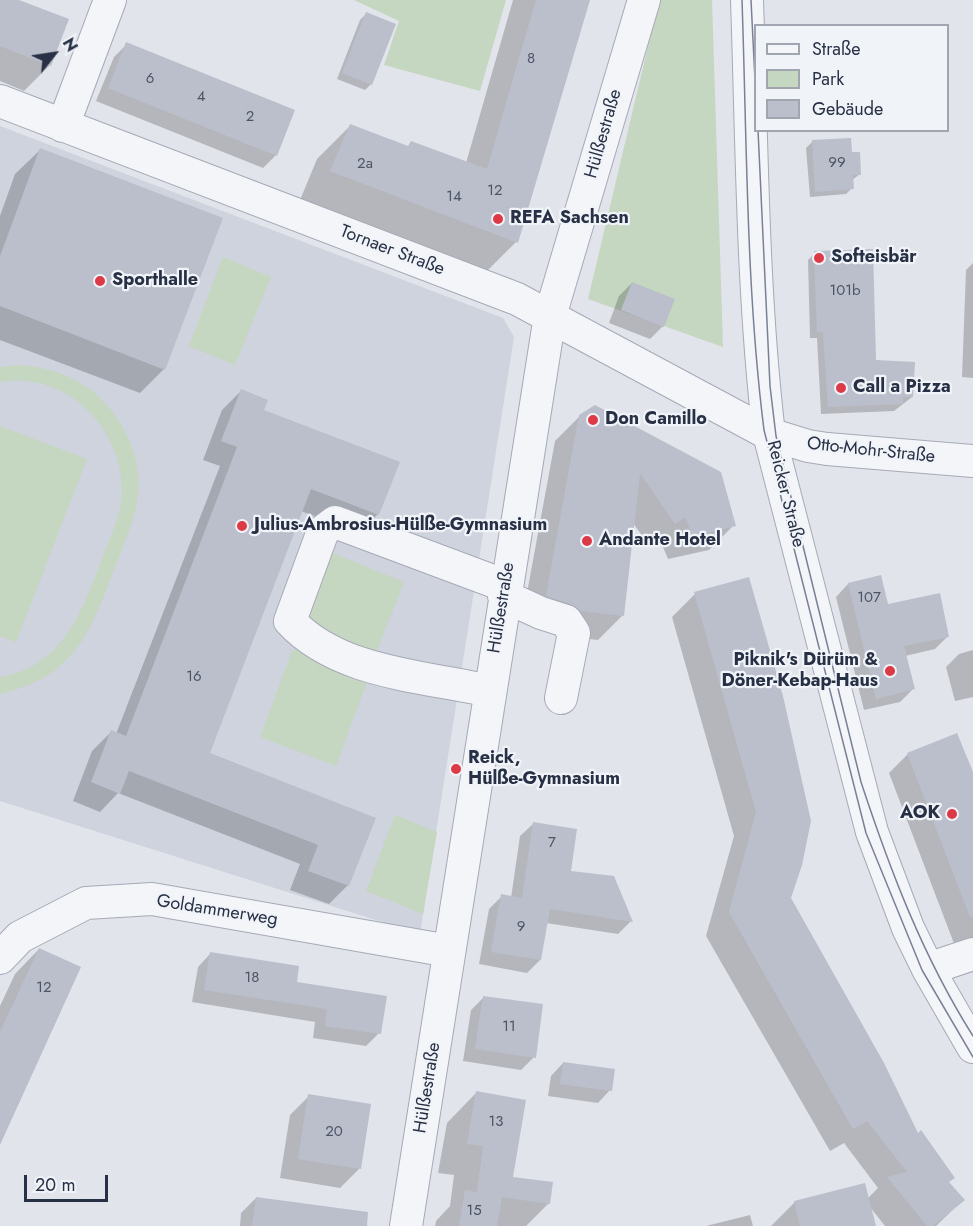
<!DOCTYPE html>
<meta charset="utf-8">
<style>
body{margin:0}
#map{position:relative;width:973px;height:1226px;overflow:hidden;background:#e1e4eb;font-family:Jost,sans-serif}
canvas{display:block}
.legend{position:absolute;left:754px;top:24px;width:195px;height:108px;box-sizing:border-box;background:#f0f3f8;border:2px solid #a0a5b0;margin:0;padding:8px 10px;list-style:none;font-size:18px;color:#273044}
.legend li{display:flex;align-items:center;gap:12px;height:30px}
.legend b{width:30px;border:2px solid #a0a5b0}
.north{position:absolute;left:24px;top:24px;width:60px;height:60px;-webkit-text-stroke:4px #f0f3f8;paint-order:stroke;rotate:60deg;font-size:16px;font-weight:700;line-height:24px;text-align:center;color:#273044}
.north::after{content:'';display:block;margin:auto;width:21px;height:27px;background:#273044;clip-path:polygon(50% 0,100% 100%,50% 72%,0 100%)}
.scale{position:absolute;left:24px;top:1175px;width:84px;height:27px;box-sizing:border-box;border:3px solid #273044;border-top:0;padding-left:8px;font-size:18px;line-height:21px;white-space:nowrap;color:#273044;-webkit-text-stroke:4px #f0f3f8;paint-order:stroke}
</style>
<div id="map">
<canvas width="973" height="1226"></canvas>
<ul class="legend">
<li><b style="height:8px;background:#f4f5f9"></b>Straße</li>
<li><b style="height:16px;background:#c5d6c1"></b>Park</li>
<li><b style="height:16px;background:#babfcb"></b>Gebäude</li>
</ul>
<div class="north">N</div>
<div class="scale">20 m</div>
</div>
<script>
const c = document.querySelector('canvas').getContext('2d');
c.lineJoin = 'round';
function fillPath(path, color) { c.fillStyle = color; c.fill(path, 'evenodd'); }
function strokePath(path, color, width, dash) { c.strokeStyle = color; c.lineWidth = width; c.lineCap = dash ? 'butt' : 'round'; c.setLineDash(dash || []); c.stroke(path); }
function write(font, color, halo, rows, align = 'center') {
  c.font = font + ' Jost,sans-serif'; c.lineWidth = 4.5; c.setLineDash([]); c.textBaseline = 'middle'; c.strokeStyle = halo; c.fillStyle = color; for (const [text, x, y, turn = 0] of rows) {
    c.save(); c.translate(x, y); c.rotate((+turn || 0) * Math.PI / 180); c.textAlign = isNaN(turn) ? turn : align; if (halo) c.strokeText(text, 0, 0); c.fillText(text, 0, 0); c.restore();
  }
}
const built = new Path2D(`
 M0,126l503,192 11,19 -94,597 -420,-133z`);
const green = new Path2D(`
 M354,0h152l-26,91 -96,-26 15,-44z
 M659,0h53l11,347 -135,-48z
 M223,257l48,20 -36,88 -46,-19z
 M19,365c21,2 41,6 60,17 37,21 64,70 59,112 -3,27 -15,52 -25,78 -24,64 -40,105 -113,122v-17c64,-10 83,-68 103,-121 8,-21 19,-43 19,-65 0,-64 -56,-120 -122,-109v-15z
 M0,426l87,33 -71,183 -16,-6z
 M330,552l74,30 -29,73 -63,-26 -8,-14z
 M303,645l68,26 -35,95 -76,-29 32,-86z
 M395,815l42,17 -14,82 -57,-23z`);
const shadow = new Path2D(`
 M0,0h15l35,65 -26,26 -24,-10z
 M513,0h75l-72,242 -33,33 -185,-70 19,-46 34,-34 57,22 58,16z
 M366,14l5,70 -6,6 -28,-11 23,-59z
 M127,44l149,111 -13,13 -167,-67 18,-44z
 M813,141l37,13 10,20 -8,6v8l-6,6 -36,3 -4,-49z
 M40,150l124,219 -24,24 -140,-53v-124l15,-42z
 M815,253l60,108 37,36 -18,14 -73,3 -4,-76h-7l-2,-78z
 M973,263v115l-11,-1 4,-107z
 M632,283l31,43 -13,13 -41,-16 10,-27z
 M241,391l137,123 -19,19 -58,-22 -93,243 166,65 -26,66 -19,19 -39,-14 10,-26 -182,-71 -18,19 -27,-11 19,-50 19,-19 5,2 104,-268 -17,-6 19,-50z
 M580,416l154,109 -25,25 -41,9 -8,-19 -10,7 -17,-24 -11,93 -24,24 -42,-5 -9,-7 -25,-8 33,-179z
 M880,577l7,29 61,30 -13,13 -30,7 8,33 -13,13 -36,8 -28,-113 12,-13z
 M695,594l94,304 128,237 31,48 15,17 -27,26h-51l-15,-19 5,19h-104l24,-24 72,-3 11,-11 -34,-45 -14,8 -124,-215 28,-100 -62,-219z
 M973,650v47l-18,4 -9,-34 13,-13z
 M908,754l65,22v172l-15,6 -69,-181z
 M533,824l36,48 62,49 -13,13 -72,-11 -6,37 -13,13 -48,-9 10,-55 13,-13 9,2 9,-62z
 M39,949l-39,192v-135l15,-32z
 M210,954l85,29 84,50 -13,13 -53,-8 2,-16 -123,-20 6,-35z
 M484,997l50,60 -13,13 -58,-9 8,-51z
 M563,1063l47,27 -12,13 -50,-7 3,-20z
 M476,1093l35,85 38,25 -23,23h-91l1,-5 14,-15 4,-31 -16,-2 9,-50z
 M309,1096l50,73 -19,19 -60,-10 10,-63z
 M256,1198l100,28h-116l1,-13z
 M750,1215l3,11h-47z`);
const building = new Path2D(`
 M0,0h19l50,19 -18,47 -51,-20z
 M536,0h54l-72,243 -188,-72 20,-47 58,22 3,-5 76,28z
 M366,12l30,12 -24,61 -30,-12z
 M126,42l169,68 -18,46 -169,-68z
 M851,138l1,14h8l1,23h-8l1,14 -39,3 -3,-52z
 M40,148l183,70 -58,152 -165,-64v-50z
 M873,249l3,111 39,2 -2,35h-10v7l-75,3 -5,-75h-6l-3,-81z
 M632,282l43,17 -11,28 -43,-17z
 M241,389l27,11 -4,10 136,52 -21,53 -68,-26 -101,264 166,65 -27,68 -41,-15 10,-26 -189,-74 -9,23 -29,-12 20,-52 15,6 111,-289 -16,-6z
 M595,405l126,67 15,54 -43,10 -8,-19 -10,7 -35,-51 -16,143 -43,-5 -10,-7 -25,-8 33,-181z
 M881,575l7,29 52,-11 9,44 -45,9 11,43 -39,10 -28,-116z
 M749,577l34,119 28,125 -9,44 -11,33 93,165 34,70 3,-3 34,48 -6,4 16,18 -32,26h-6l-40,-49 20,-5 -40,-51 -14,8 -124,-217 27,-100 -62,-220z
 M957,733l16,39v145h-3l-63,-164z
 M533,822l44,7 -6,42 43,5 19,46 -83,-13 -9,51 -50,-8 10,-58 21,4z
 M39,948l42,19 -81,178v-113z
 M210,952l89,14 -2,16 90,14 -6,38 -56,-8 2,-17 -123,-19z
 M483,996l60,8 -7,54 -61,-9z
 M563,1062l52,7 -3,22 -52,-7z
 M476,1091l50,9 -13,77 40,5 -3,22 -48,-7 -5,29h-38l6,-36 12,2 6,-46 -16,-2z
 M308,1094l63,10 -10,65 -63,-10z
 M865,1183l11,43h-76l-6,-25z
 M256,1197l112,15 -1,14h-115z`);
const minor = new Path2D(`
 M747,0c5,144 5,290 22,434l103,398 36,96 20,41 45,78
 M0,101l517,198 252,135 39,12 19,3 146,12
 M63,126l47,-126
 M504,596l37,17 25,8 8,12 -13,65
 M489,691c-66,-15 -151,-18 -199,-70l33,-90 12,-9 171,64
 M0,958l20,-21 66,-34 66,-4 297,52
 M928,969l45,-15
 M406,1226l144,-910 94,-316`);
const tram = new Path2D(`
 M742,0c5,143 4,288 22,430l102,403 56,137 51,87
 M751,0l5,100
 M758,130l12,256 6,50 85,346c29,88 62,175 112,254`);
const markers = [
 [498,219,6,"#dc3a46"],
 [819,258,6,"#dc3a46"],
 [100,281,6,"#dc3a46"],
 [841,388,6,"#dc3a46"],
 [593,420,6,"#dc3a46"],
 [242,526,6,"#dc3a46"],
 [587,541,6,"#dc3a46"],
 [890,671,6,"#dc3a46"],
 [456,769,6,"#dc3a46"],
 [952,814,6,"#dc3a46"]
];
const numberNames = [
 ["8",531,59],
 ["6",150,79],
 ["4",201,97],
 ["2",250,117],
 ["99",837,163],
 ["2a",365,164],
 ["12",495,191],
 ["14",454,197],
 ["101b",845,291],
 ["107",869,598],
 ["16",194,677],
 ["7",552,843],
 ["9",521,927],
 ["18",252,978],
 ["12",44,988],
 ["11",509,1027],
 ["13",496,1122],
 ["20",334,1132],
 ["15",474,1211]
];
const streetNames = [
 ["Hülßestraße",604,134,-74],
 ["Tornaer Straße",392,251,21],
 ["Otto-Mohr-Straße",871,451,6],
 ["Reicker Straße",785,494,76],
 ["Hülßestraße",502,608,-81],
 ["Goldammerweg",217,911,9],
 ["Hülßestraße",428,1088,-81]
];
const poiNames = [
 ["REFA Sachsen",510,219],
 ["Softeisbär",831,258],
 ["Sporthalle",112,281],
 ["Call a Pizza",853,388],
 ["Don Camillo",605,420],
 ["Julius-Ambrosius-Hülße-Gymnasium",254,526],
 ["Andante Hotel",599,541],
 ["Piknik's Dürüm &",878,661,"right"],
 ["Döner-Kebap-Haus",878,682,"right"],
 ["Reick,",468,759],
 ["Hülße-Gymnasium",468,780],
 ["AOK",940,814,"right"]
];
fillPath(built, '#ced3dd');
fillPath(green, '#c5d6c1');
fillPath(shadow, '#0003');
fillPath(building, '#babfcb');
strokePath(minor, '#a5aab6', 34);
strokePath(minor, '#f4f5f9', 32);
strokePath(tram, '#788196', 1.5);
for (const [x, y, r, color] of markers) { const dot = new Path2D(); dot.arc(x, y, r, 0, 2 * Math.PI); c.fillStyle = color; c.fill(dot); strokePath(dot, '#f0f3f8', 2); }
write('15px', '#4c5466', null, numberNames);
write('18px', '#273044', '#f0f3f8', streetNames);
write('bold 18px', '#273044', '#f0f3f8', poiNames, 'left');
</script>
